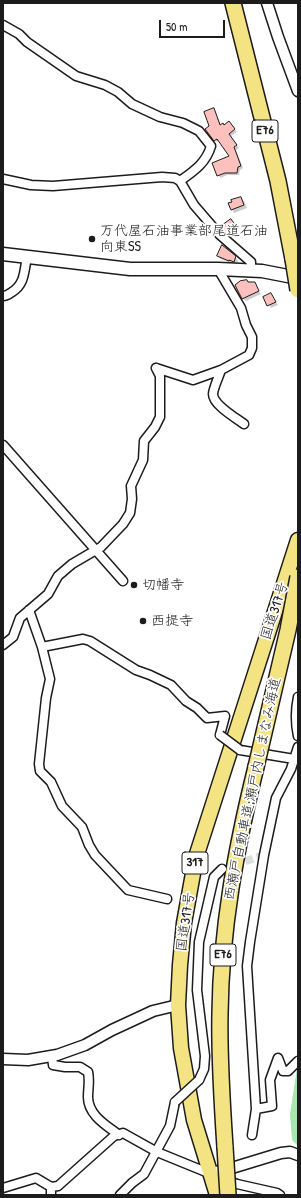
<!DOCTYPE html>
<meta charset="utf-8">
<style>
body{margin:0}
#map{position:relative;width:301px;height:1198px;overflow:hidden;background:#fff;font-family:"Patrick Hand",sans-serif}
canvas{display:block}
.frame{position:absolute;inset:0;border:4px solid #1c1c1c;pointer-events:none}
.scale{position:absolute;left:159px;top:20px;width:66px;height:18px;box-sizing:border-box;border:2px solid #1c1c1c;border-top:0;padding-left:5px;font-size:12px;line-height:14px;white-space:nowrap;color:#1c1c1c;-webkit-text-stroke:3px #fff;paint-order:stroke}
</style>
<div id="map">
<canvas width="301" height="1198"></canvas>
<div class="frame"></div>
<div class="scale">50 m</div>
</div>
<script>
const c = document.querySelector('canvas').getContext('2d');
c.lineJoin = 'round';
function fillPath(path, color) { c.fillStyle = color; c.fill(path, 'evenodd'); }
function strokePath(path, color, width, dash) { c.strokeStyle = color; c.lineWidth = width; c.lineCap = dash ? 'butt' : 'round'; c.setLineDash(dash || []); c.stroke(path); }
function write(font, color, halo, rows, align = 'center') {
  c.font = font + ' "Patrick Hand","Klee One",sans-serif'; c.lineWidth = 3.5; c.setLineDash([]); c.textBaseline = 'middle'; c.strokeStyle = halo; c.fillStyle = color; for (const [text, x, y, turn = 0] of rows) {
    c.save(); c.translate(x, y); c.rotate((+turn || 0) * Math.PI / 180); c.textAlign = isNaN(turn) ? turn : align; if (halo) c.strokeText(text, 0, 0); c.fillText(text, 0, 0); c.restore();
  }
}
const green = new Path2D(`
 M298,1062v84l-6,-6 -2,-26z`);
const shadow = new Path2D(`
 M213,110l3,2 5,14 10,-1 6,7 -6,4 8,12 -3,2 7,18 -3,2 -1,5h-12l-6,3 -3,-3 12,-19 -11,-15 -2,1 -2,-2 -4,-14z
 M241,198l3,3 3,7 -13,5 -5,-9z
 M234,223l4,6 -2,2 2,3 -6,3 -10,-10z
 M222,247l16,13 -1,4 -5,-2 -1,1 -10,-4 -2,-3z
 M248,283h6l7,11 -15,7 -3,-3z
 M271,294l7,11 -7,3 -7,-11z`);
const building = new Path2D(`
 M214,108l6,17 3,-2 1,2 5,-4 6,8 -6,5 8,11 -3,2 7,19 -3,1 -1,6h-12l-8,3 -5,-13 17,-7 -12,-17 -3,2 -9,-12 4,-3 -5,-14z
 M241,197l3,8 -13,5 -3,-7 4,-1 -1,-2z
 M231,219l5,7 -2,2 2,3 -8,4 -8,-8z
 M222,245l14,11 -2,6 -5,-2v1l-12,-5z
 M247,280l1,2h7l4,9 -17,8 -7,-14 5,-4z
 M271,293l5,9 -9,4 -4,-9z`);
const minorTunnel = new Path2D(`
 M234,865l30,-10`);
const minor = new Path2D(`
 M3,25l16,9 8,8 49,34 29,9 13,7 14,12 28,13 23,6 16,8 12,15c-5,17 -17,25 -31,35
 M3,179l28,6 22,1 109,-9 13,1 5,3 14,24 25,29 32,28v8
 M218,269l23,39 5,17 6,12v11l-3,7 -28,15c-2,6 -8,19 -8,24 0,11 23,24 31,30
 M3,296c4,0 6,-2 9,-4 13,-8 12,-21 15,-35
 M156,368l37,12 28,-10
 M3,445l120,136
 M29,610l13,37 8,32 -4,19 -7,66 1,7 11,11 11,24 20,21 7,18 6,10 33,35 39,9
 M3,645l10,-8 7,-19 28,-24 10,-18 14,-12 29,-17 22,-23 7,-11 2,-14 -1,-13 12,-26 1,-19 11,-14 5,-10v-41l-4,-8
 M42,647l41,-8 7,2 46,29 14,5 21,10 15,16 11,7 10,10 18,-2 -5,19
 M298,697c-3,14 -3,25 0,39
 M240,750l54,9
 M52,1056l1,9 12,2h15l8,5c2,9 0,16 0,25 0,18 18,28 31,38
 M199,1080l5,-11 1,-13 -8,-66 2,-48 15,-65 8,-8
 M256,1109l16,-3 -2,-26 8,-22 5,13h5l10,-10
 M252,1135l4,-26 -9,-143 3,-24 14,-87 12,-57 15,-29 7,-22
 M226,1180l11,4 40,9 3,2
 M51,1187v8
 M3,1188l33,-10 15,9 7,-1 56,-50 9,-3 34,19 54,22
 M120,1195l12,-12 12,-9 26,-48 5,-24`);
const tertiary = new Path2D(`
 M267,3l11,34 20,54
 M3,1059l25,1 29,-5 28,-10 27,-15 41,-19 25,-6
 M209,1173l13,-2 59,-18 9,-1 8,3`);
const secondary = new Path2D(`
 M3,254l127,15h88l44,2 36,7`);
const trunk = new Path2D(`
 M217,1195l-23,-75 -13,-72 -3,-43 2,-40 4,-42 12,-66 102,-317`);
const motorway = new Path2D(`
 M233,3l45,178 15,78
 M225,1147c-3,-45 -6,-89 -5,-134 1,-84 16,-165 36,-246`);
const minorBridge = new Path2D(`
 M220,735l20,15
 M175,1102l24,-22`);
const motorwayBridge = new Path2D(`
 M293,259l5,31
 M256,767l32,-137 10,-53
 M225,1147l3,48`);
const markers = [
 [92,239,4,"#1c1c1c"],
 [134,585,4,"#1c1c1c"],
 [143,621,4,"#1c1c1c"]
];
const shields = [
 [265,131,26],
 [195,863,26],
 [223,955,26]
];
const shieldNames = [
 ["E76",265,131],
 ["317",195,863],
 ["E76",223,955]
];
const poiNames = [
 ["万代屋石油事業部尾道石油",100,231],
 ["向東SS",100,247],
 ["切幡寺",142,585],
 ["西提寺",151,621]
];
const streetNames = [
 ["国道317号",275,611,-72],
 ["西瀬戸自動車道;瀬戸内しまなみ海道",253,789,-78],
 ["国道317号",186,922,-82]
];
fillPath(green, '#a8e6ad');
fillPath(shadow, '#0003');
fillPath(building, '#fdc0bd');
strokePath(building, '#1c1c1c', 1);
strokePath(minorTunnel, '#ddd', 8, [8, 4]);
strokePath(minor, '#1c1c1c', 11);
strokePath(tertiary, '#1c1c1c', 13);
strokePath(secondary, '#1c1c1c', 15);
strokePath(trunk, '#1c1c1c', 17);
strokePath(motorway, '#1c1c1c', 18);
strokePath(minor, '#fff', 8);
strokePath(tertiary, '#fff', 10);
strokePath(secondary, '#fff', 12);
strokePath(trunk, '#f4e382', 14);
strokePath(motorway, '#f4e382', 15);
strokePath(minorBridge, '#1c1c1c', 11, []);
strokePath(motorwayBridge, '#1c1c1c', 18, []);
strokePath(minorBridge, '#fff', 8);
strokePath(motorwayBridge, '#f4e382', 15);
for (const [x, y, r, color] of markers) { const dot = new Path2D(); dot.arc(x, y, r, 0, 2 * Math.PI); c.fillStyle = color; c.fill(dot); strokePath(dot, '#fff', 1.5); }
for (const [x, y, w] of shields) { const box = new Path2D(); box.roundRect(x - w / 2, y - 11, w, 22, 3); c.fillStyle = '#fff'; c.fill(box); strokePath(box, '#1c1c1c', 1); }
write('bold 13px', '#1c1c1c', null, shieldNames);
write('14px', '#1c1c1c', '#fff', poiNames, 'left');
write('14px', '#1c1c1c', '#fff', streetNames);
</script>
